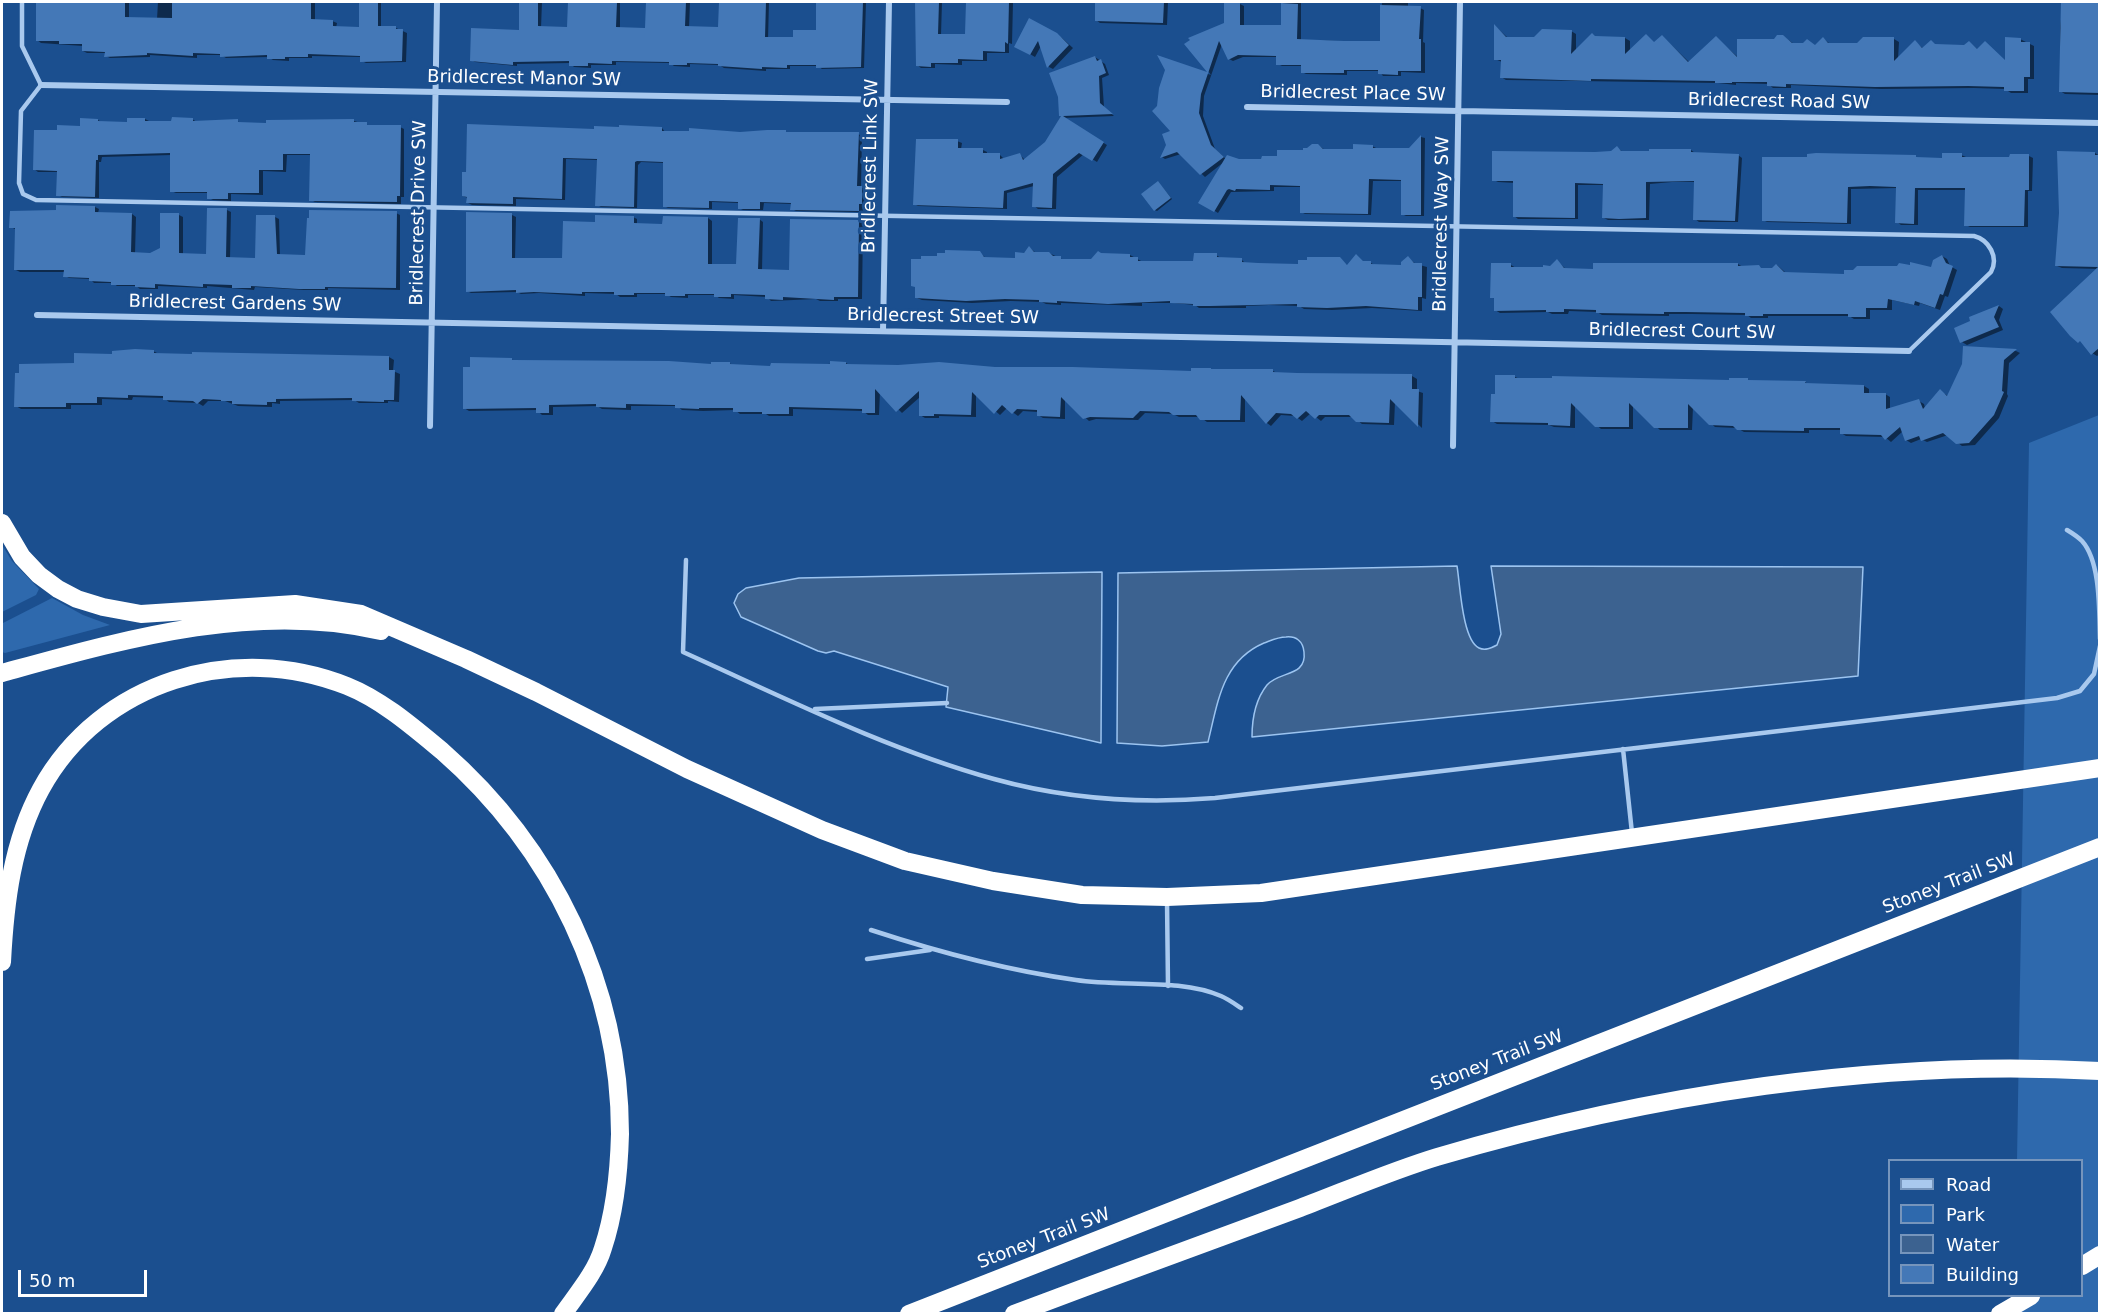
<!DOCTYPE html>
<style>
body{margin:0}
#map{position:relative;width:2101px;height:1315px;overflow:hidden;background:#1b4f8f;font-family:"DejaVu Sans",sans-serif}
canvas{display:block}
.frame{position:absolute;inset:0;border:3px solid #fff;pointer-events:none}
.legend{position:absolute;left:1888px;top:1159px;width:195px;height:138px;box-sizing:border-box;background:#1b4f8f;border:2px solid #7695bc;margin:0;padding:8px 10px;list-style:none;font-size:18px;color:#fff}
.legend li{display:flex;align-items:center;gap:12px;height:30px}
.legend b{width:30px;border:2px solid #7695bc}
.scale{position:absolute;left:18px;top:1270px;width:129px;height:27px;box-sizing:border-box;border:3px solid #fff;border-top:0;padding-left:8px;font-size:18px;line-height:21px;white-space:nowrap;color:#fff;-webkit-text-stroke:4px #1b4f8f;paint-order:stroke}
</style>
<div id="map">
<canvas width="2101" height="1315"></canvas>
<div class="frame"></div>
<ul class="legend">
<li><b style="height:8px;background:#a9c9ee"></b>Road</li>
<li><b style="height:16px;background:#2e69ad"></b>Park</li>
<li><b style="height:16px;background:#3c6290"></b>Water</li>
<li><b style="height:16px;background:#4478b7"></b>Building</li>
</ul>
<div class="scale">50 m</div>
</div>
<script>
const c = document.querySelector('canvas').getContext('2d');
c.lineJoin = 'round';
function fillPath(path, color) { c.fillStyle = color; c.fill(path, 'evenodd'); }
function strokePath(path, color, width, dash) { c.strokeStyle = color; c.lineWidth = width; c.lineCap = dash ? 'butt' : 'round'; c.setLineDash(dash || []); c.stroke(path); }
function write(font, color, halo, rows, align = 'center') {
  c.font = font + ' "DejaVu Sans",sans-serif'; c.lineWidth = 6; c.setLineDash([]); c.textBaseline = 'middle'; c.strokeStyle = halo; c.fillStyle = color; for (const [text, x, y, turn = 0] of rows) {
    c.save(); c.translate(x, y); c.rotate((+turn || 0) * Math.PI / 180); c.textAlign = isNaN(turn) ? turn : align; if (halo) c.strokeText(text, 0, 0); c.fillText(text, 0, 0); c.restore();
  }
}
const green = new Path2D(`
 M2099,415v898l-84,1v-18h67v-136h-65l12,-717z
 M2,545l10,16 27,28 -3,6 -34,17z
 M52,598l31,17 27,10 -105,28 -3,-1 1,-29z`);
const water = new Path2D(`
 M1457,566c3,17 5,74 22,82 6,3 12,0 18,-3l4,-11 -10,-68 372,1 -5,109 -606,61c0,-18 3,-37 15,-52 12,-14 40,-8 37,-33 -1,-11 -8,-16 -18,-15 -8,0 -14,3 -22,6 -42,18 -46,59 -56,99l-46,4 -45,-3 1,-170z
 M1102,572l-1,171 -155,-36 2,-20 -114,-36 -8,2 -8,-2 -77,-34 -7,-14 4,-9 8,-6 53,-10z`);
const shadow = new Path2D(`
 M82,2h47v16l28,1 1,-17h157v19h17l5,2 -1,5h25v-26h20v25l15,1 11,5 -1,29 -40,1 -4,-2v-4l-50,-1v2h-23v3l-16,-1 -5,-3 -42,1 -5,-3h-24v3l-47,-3v2l-40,1 -4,-2v-3h-19l-4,-2v-5l-42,-3 -4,-3 45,-29z
 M521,2h21l-1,26h27l1,-26h51v26l27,1 1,-27h42l-1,26 31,1v-27h49l-1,37h26l23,-8 1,-29h48l-2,66 -42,1 -4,-3h-28v3h-24v2l-42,-3 -5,-3 -29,-1v3l-16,-1 -4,-3 -54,-1v3h-25v3l-17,-1 -4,-4 -53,1v2l-42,-4 -4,-2 49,-29z
 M916,2h26l-1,33 26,1v-34h46l-1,42 -3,-1v10h-22v8h-25v4l-27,-1v4h-14l-4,-3z
 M1097,2h71l-1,23 -67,-2 -4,-3z
 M1283,2h18v38l80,2 1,-40h26v5l12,1 4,2 -1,32 2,1v30l-24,-1v4h-18l-4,-5h-32v4l-41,-1 -4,-2v-6h-20l-4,-2v-7h-35l-10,4 -4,-2 -7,-15 -18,52 -1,20 12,33 11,10 37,2 42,-9 13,-7 7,5 29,1 18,-5 4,2 34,2 11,-13 4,1 -1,78h-18l-4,-2 1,-33h-30l-2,34 -66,-1 -4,-2 1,-25h-28v4l-43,1 -13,21 -17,-11 23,-40 -19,15 -24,-23 -16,5 -3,-2 11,-25 -14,-25 7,-37 -6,-12 51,17 -24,-31 38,-20 15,-20 4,2v21l38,-1z
 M2063,2h37v93l-35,-1 -5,-3v-63z
 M1030,20l32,18 11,10 -20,21 -4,-2 -8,-21 -6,11 -19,-11z
 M1496,27l12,11 26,1 37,-8 5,3v18l21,-14h28l5,3v11l25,-9 7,-7 28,27 26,-25 23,20 44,-22 11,8 22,2 8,-7 6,5 28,1 36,-6 5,3 -1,17 17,-17 9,7 12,-4 28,1 5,-4 9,8 28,11 14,-22 14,7v33h-6v14h-17l-6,-4 -31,-1 -93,1 -90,-4v3h-18l-5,-4 -32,-1v2l-18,-2 -212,-3 -5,-3 1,-15 -7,-3z
 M1095,57l10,7 4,11 -7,3 2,29 10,9 -51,2 44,27 -10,17 -13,-8 -27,23 -1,32h-18l-4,-3v-20l-27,7v16l-89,-3 -4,-2 43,-63 5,2 -1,6 22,1 4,2v3h13l4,4 16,-4 5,5 21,-17z
 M145,119l4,2 24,2 19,-4 5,3 40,-1 5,3 112,-3 17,5 29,1 4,2v68h-3v7l-86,-2 -4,-2 1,-45h-25l-1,17 -23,-1v24l-32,-1v7l-18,-1 -4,-2v-5h-33l-5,-2 1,-36 -70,2 -1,5h-2v36l-37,-1 -4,-2 1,-23h-21l-4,-3 24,-37 24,-5 16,-7 5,3 25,1z
 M662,128l3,4h121l3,2h69l4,2 -1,51 5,3 -1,16h-2v6l-67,-1 -4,-2v-5l-28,-1 -1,7h-20l-4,-2v-5l-27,-1v7l-44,-1 -4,-2 1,-43 -24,-1 -3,3 -1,43 -36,-1 -4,-2 1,-45 -32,-1 -1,41 -49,-1v7l-44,-1 -4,-2v-5l-5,-2 132,-65z
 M1617,148l6,4 68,-2 4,3 43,2 4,3 -4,64h-39l-4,-3v-37h-23l-22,2 -1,36h-41l-4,-2 1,-33h-27v34h-60l-4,-3 1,-33 -17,-1 -4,-2 118,-27z
 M2095,153l5,3v113l-38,-1 -5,-2 4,-53z
 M1961,155l5,2 45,2v-4l18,1 4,2 -1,33h-4v36h-58l-4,-2 1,-35h-49v35h-17l-4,-3 1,-34 -47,1v35l-84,-2 -4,-2 156,-61h24z
 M1158,182l14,17 -15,12 -2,-1z
 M95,207l4,2 -1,4 34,1 4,3 -1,37h15l11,-5 18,-34 4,2v38h25l1,-46 18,1 4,2 -1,47h27l18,-42 4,2 1,37h27l89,-43 4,2v75l-72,-2v2h-24l-49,-3 -1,3 -47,-4v2l-49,-2v3h-18l-4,-3h-19l-4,-3h-19l-4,-4 -21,-1 -4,-2v-4h-45l-4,-2 1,-40 -6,-3 46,-15z
 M468,214l44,1 4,2 -1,42h48l33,-35 37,-7 4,2v6h27v-7h44l4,3v44l26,1 21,-47 4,3 -1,49h29l68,-50 4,3 -1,75h-24v2h-18l-4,-2 -45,2 -4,-4 -33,-2v4l-15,-1 -4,-3h-27v3l-17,-1 -5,-3h-29v3h-17l-4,-3 -31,-1v3l-46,-3 -18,1 -4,-2 -46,1 -4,-2z
 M1030,248l6,5h13l17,8h25l11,-6h28l13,7 52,1 21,-8 5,3 20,1 5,5 53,1 41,-6 8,7 8,-10 9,7h6l5,3h26l6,-8 8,6 11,3 -1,32 -4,-1v13l-50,-3 -40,2 -28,-1 -5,-3 -30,-1 -23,1v2h-47l-4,-3 -21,-2h-32v3l-81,-3v2l-15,-1 -4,-2 -31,-1 -39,2 -50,-3 -5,-2 63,-45 7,6 29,1z
 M1942,256l5,3 3,7 7,4 -9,27 -3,-1 -5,14 -20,-7 -1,3 -27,-6v10h-22v9h-16l-5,-3h-81v2h-17l-4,-3 -55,-1h-23v2l-67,-1 -5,-3 -28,-1 -1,3h-16l-4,-2 -48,1 -5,-3 1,-11 -5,-2 1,-33 19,1 5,3 35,-1 6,-6 10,9 171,-6 5,3 20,2h9l5,-4 9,8 60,2 86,-7z
 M2100,279v75l-3,2 -5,-3z
 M1999,306l4,3 -4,11 4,10 -36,15 -5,-3 10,-20 -1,-4z
 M1965,348l51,3 4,2 -11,10 -2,31 1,2 -9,22 -24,27 -13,1 -14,-11 -21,7 -6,-3 -10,4 -5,-3 -3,-9 -12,11 -6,-5 -39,-1 -5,-3 1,-3h-33v3l-65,-1 -7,-4 -22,-1 -22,-20 -1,23h-32l-27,-25v24h-32l-26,-23v22l-21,-1 -5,-2 -52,-1 -5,-3 4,-26 19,-18 5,2 210,3 17,-3 4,3h54l4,3 55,1 5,3v5h16l5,3v12l29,-8 5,3 1,4 20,-14 4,3 14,-33z
 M153,351l6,3 230,3 5,3 -1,11 7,3 -1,28 -11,-1v2h-29l-5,-3 -74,1v3l-8,-1v4l-34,-1 -13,-5h-17l-5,5 -5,-3 -29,-1 -5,-4 -31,-1 -1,3 -30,-1v6h-31v4h-50l-5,-3 60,-42 37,-9z
 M511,359l3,2 199,4 16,-2 6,3 37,1 74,-4 5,3 342,6 80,-1 4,2 135,3 5,3v12l6,2 -1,35 -27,-26 -1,23 -32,-1 -9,-7h-28l-4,4 -10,-8 -9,8 -7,-5 -14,-1 -10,11 -4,-3 -22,-25v24h-38l-7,-5h-21l-6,-3 -28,-1 -7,7 -42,-1 -7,2 -24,-22v20l-22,-1 -5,-3v-3l-15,-1 -5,5 -11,-8 -7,7 -24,-21v23l-37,-1v2h-14l-5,-3v-18l-18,16 -22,-22 -1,24h-11l-5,-4 -70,-2v7h-24l-3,-2h-26l-5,-4 -32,1 -21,-1 -5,-4h-46v4l-29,-1 -5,-3 -44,1v8h-11l-5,-5 -68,1 -5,-3z`);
const building = new Path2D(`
 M42,2h83v15l47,1v-16h139v17l22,1v6l26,1v-25h19v24h18v3h7l-1,32 -42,1v-6l-52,-2v3h-23v2h-18v-4l-47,2v-3l-27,-1v3l-46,-3v2l-43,2 1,-5 -23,-1v-7h-23v-3h-23v-38z
 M519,2h19v24l29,1 1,-25h49l-1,25 29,1 1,-26h40l-1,24 33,1 1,-25h47l-1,35h28v-7h23v-28h47l-2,65 -45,1v-3h-29v3l-25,-1v2l-44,-3v-2l-31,-1v2h-18v-3l-57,-1v3l-24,-1v3h-19v-5l-56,1v3l-43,-4 1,-33 48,2z
 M915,2h24l-1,32h27l1,-32h43l-1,42 -3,-2v10l-22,-1v9l-25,-1v4h-27v4l-15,-1z
 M1095,2h69l-1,21 -68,-2z
 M1224,2h16v23h41v-22l17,1 -1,35 47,2h36v-36l41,1 -2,33h2v32h-23v4l-20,-1v-4h-34v3h-43v-8h-25v-9l-38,-1 -10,5 -9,-19 -18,53 -2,19 12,32 13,12 -24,18 -23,-23 -17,6 6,-13 -4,-11 8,-3 -18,-20 5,-5 2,-18 6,-18 -8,-15 50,17 -23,-28 6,-4 -2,-2 36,-15z
 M2061,2h39v91l-41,-1z
 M1029,18l28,15 12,12 -22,23 -9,-27 -8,14 -16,-8z
 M1494,24l12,13h28l8,-8 30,1 -1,24 21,-21 3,3 30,1v17l21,-20 8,8 8,-7 26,27 28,-26 21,21v-18h37l3,-4h6l9,8h11l4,-4 8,6 8,-8 5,6h29l6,-6h31v24l21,-21 7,8 9,-8 4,4 29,1 5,-4 8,8 8,-8 20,19v-23l16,1v4h9v35h-6v14h-20v-4l-36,-1 -93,1 -89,-3v3l-19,-1v-4h-35v1h-17v-2l-124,-2v2l-91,-3 1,-18h-7z
 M1095,56l2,5 4,-2 5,14 -7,3 1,27 13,11 -50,2 41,26 -12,19 -13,-8 -26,21 -1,34 -20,-1 1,-24 -29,8 -1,17 -90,-3 3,-66h42v9h25v5h17v6l20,-6 3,7 22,-18 16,-26h-2l-1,-19 -9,-24z
 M172,117l21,1v3l45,-2v3l28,1v-3l88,-1v3h13v3h34l-1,71h-3v6l-88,-1 1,-47h-27v16h-24v23h-31v6h-21v-7h-37v-39l-72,2v5h-2l-1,37 -39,-1 1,-25 -24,-1 1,-40h23v-5l23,1v-8l18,1v2l29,1v-4h18v3h26z
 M467,124l127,5v-3l25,1v-2l43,2v4h27v-3l51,4 27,-2h19v2h73l-2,54h5v18h-3v7l-69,-1 1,-7 -31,-1v7h-22v-7l-29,-1v7l-46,-1v-45l-26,-1 -2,1 -1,45 -39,-1 2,-47 -34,-1 -1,41 -49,-2v7l-47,-1 1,-6 -5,-1v-24h4z
 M1421,135v80h-20v-35l-32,-1 -1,35 -68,-1v-27l-30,-1v5l-34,-1 -1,2 -6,-2 -2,1 -13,22 -16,-9 29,-48 12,4h22l1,-3h15v-6h26v-2h4l5,-4h6l5,5h30v-5l20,1v3h36z
 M1617,146l4,5h28v-2h42v3l48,2 -4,67 -42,-1 1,-39 -48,1v36l-27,1 -17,-1 1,-34 -28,-1v35l-62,-1v-36h-21v-30l103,1 16,-1z
 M2057,151l38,1v3h5v192l-9,8 -11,-14 -2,2 -8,-7 -20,-24 48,-45 -43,-1 4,-53z
 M1942,153h20v4h47l1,-3h19v36h-4l-1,36h-60l1,-38h-50l-1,36 -19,-1 1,-36 -26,-1 -22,1 -1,36 -85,-2v-64h45v-3l9,-1 100,2v2l26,1z
 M1158,181l13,17 -17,13 -13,-17z
 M56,205l39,1v6l37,1 -1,39 19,1 10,-5v-35h19v40l27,1 1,-46h20l-1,49 29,1 1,-43h19l2,39 28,1 2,-37h2v-8l88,1 -1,77 -71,-1v2h-26l-48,-3v2h-19v-3l-29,-1v3l-48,-3v4l-20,-1v-2h-24v-3l-22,-1v-3l-26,-1 1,-7h-50l1,-42h-6l1,-17 46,-1z
 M466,212l46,1v45h50l1,-37 32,1v-7l39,1v7l28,1 1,-8 45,1v47h28l2,-46h22l-2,51 31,1 1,-51 69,1 -1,77h-24v3l-51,-3v3l-18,-1v-4l-34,-1v3h-17v-3h-29v2h-20v-3h-31v2h-20v-3h-32v2l-48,-2 -18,1v-3l-50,2z
 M1029,246l5,6h15l4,4h8v3h30l7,-8 3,2 29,1v3h8v4h55l1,-8h23v4l25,1v4l16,1 40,1v-4h9v-3h33l7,8 9,-11 7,7h8v3l30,1v-3l7,-6 6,7h8v34h-4v13l-52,-4 -39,2 -30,-1v-3l-87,2h-17v-2l-23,-1v-2l-62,3 -51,-3v2l-18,-1v-2l-34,-1 -39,2 -51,-3v-11l-4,-1v-27h10v-3h16v-3h8v-3l35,1 4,6 31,1v-6l9,1z
 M1942,255l4,8 7,3 -10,29 -3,-1 -5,14 -20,-7 -1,4 -26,-6 -1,9h-21v9h-18v-3h-85v2h-18v-3l-59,-1h-22v2l-68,-1v-3l-32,-1v3h-18v-2l-52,1v-13h-4l1,-35h20v4h32v-2l7,1 7,-7 7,9 29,1v-6h145v3l21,-1 2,3h11l4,-4 8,8 60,2v-4h9l4,-4h40l2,-3 11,2v-3l21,5 2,-7z
 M1999,305l-5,12 5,10 -39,16 -6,-15 16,-7 -1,-4z
 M1963,346l54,3 -13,11 -2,31 2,1 -10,23 -25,28 -13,1 -13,-11 -22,8 -2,-5 -14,5 -5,-14 -15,13 -4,-5 -41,-1v-6h-36v3l-67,-1 -4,-4 -24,-1 -21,-21v24h-34l-25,-25v24h-34l-24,-24 -1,23 -22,-1v-2l-58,-1 1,-28h4v-19h20v3h37v-2l177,4v-2h19v2l58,1 -1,2 59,2v8h22v16l33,-10 4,10 17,-20 7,7 15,-32z
 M135,349l19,1v3l38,1v-2l197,4v14h6l-1,30h-10v2l-32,-1v-3l-76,1v3h-9v3l-35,-1v-3h-11v-1l-18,-1 -6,5 -4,-3 -30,-1v-4l-35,-1v3l-31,-1v6h-31v4h-52l1,-34h4v-9l55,-1v-10l38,1v-3z
 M470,357l42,1v2l157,1 42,3v-2h19v2l40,2 1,-3 59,1v-3l16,1v2l52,1 41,-3 56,5h78l118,4v-3h20v1h62v3l24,1 115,1v15h7l-1,38 -28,-28 -1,24 -33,-1 -7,-7h-30l-4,4 -9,-8 -9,8 -6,-5 -15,-1 -10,11 -25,-29 -1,25h-40l-4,-5h-23l-4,-3 -29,-1 -7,7 -43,-1 -7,2 -22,-22 -1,20 -23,-1v-6l-20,-1 -5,5 -10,-9 -8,9 -22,-22 -1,23 -37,-1v2h-15v-25l-23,21 -21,-23v24h-13v-4l-73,-2v7h-27v-2h-29v-4h-34v1l-24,-1v-3l-49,-1v4l-30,-1v-3l-47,1v8h-13v-5l-73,1v-42h7z`);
const service = new Path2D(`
 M22,2v44l19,39 -20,26 -2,72 4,11 13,6 1938,36c15,4 25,21 17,36l-82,79
 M2067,530c5,3 11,7 15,11 19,21 17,71 18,98
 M686,560l-3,92c102,46 203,97 311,127 72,20 147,25 221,19l842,-100 23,-7 14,-17 6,-28
 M815,709l132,-6
 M1623,749l9,84
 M1167,900l1,86
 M871,930c67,22 134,40 205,50 45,7 104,-2 145,16 7,3 14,8 20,12
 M867,959l63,-9`);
const minor = new Path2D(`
 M41,85l966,17
 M1247,107l853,16
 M37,315l1872,36
 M883,331l6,-329
 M430,426l7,-424
 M1453,446l7,-444`);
const motorway = new Path2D(`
 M2,523l20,34 17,18 19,14 19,10 26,8 38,7 154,-10 66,10 105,45 70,33 151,77 135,61 83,31 88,20 89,14 85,2 94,-4 839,-125
 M2,673c120,-33 253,-72 379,-42
 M2,962c3,-59 10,-120 39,-173 59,-108 194,-148 306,-103 35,14 66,41 95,65 111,97 178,235 178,383 -1,38 -5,78 -17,114 -7,24 -26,46 -40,66
 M2082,1266l18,-11
 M909,1314l1191,-467
 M1014,1314c95,-36 190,-71 286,-106 45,-17 91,-37 137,-51 210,-62 444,-99 663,-86
 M2000,1314l31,-18`);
const streetNames = [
 ["Bridlecrest Manor SW",524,79,1],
 ["Bridlecrest Place SW",1353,94,1],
 ["Bridlecrest Road SW",1779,102,1],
 ["Bridlecrest Link SW",871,166,-89],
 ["Bridlecrest Drive SW",419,213,-89],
 ["Bridlecrest Way SW",1442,224,-89],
 ["Bridlecrest Gardens SW",235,304,1],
 ["Bridlecrest Street SW",943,317,1],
 ["Bridlecrest Court SW",1682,332,1],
 ["Stoney Trail SW",1949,884,-21],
 ["Stoney Trail SW",1497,1061,-21],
 ["Stoney Trail SW",1044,1239,-21]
];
fillPath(green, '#2e69ad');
fillPath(water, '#3c6290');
strokePath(water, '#9cc4f0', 1.5);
fillPath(shadow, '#0007');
fillPath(building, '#4478b7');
strokePath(service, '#a9c9ee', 4.5);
strokePath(minor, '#a9c9ee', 6);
strokePath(motorway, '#fff', 18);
write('18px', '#fff', '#1b4f8f', streetNames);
</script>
